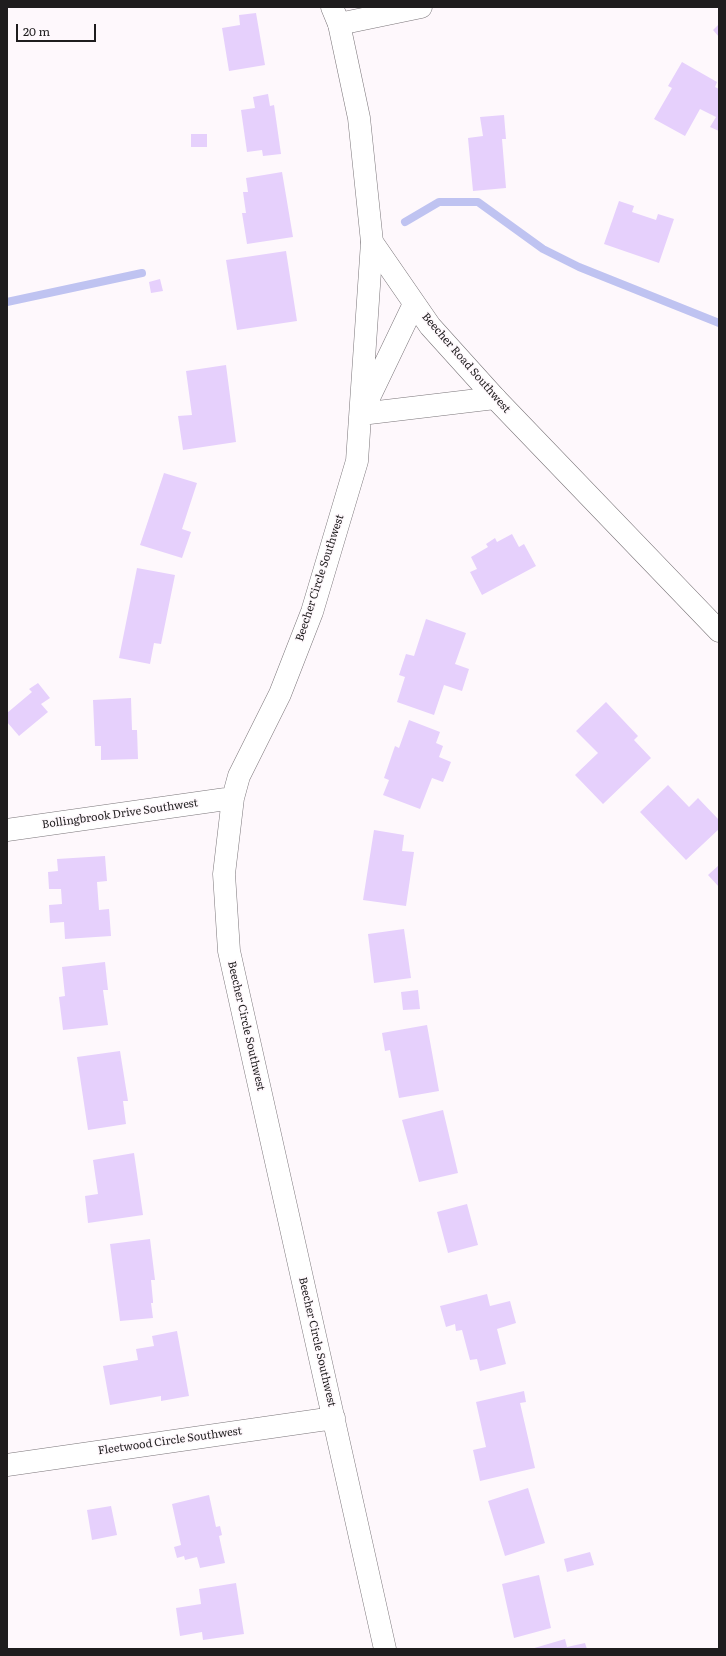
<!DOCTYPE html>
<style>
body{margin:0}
#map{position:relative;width:726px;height:1656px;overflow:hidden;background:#fef8fc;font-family:Literata,serif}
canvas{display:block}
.frame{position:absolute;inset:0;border:8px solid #1f1d1e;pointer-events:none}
.scale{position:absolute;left:16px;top:24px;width:80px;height:18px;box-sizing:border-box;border:2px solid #1f1d1e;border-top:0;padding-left:5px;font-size:12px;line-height:14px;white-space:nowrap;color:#1f1d1e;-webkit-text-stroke:3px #fef8fc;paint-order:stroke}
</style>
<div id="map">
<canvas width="726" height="1656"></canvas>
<div class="frame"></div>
<div class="scale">20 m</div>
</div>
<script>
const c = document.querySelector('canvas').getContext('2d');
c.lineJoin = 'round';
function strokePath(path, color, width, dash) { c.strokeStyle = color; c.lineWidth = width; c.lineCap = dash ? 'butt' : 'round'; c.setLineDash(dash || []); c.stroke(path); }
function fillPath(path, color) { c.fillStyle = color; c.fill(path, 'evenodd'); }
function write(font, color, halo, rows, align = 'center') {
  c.font = font + ' Literata,serif'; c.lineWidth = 3; c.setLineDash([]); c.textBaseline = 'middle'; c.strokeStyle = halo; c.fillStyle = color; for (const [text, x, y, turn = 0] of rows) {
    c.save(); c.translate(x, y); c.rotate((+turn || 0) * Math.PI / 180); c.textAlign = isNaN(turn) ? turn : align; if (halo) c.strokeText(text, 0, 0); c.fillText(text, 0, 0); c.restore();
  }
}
const stream = new Path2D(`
 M405,222l34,-20h39l65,47 36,18 140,56
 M7,302l135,-29`);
const building = new Path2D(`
 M256,13l9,52 -36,6 -7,-43 18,-3 -1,-10z
 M719,24v13l-6,-7z
 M682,62l35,20 -2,5 4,2v42l-9,-4 6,-10 -16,-8 -15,27 -31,-17 18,-31 -4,-2z
 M268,94l2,12 4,-1 7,49 -18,2 -1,-6 -15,2 -6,-42 14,-2 -2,-11z
 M504,115l2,24h-4l4,49 -33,3 -5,-53 15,-2 -3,-19z
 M191,134h16v13h-16z
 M282,172l11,65 -46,7 -5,-31h4l-3,-21h5l-2,-14z
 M619,201l15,5 -2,6 24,8 2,-6 16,5 -15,44 -55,-19z
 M286,251l11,70 -60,9 -11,-70z
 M160,279l3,12 -12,2 -2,-11z
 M226,365l10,77 -53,8 -5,-34 14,-1 -6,-44z
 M164,473l33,10 -15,46 9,3 -9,26 -42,-13z
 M512,534l7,13 5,-3 12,22 -54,29 -12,-23 7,-3 -6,-12 17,-10 -2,-3 9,-6 2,4z
 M137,568l38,7 -14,69 -7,-1 -4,21 -31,-6z
 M426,619l40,14 -11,31 14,5 -7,22 -18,-6 -10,30 -37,-13 8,-25 -6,-2 7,-21 8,2z
 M38,683l12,15 -9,6 7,8 -29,24 -12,-14v-9l25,-21 -3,-3z
 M131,698l1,32h5l1,29 -37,1v-14h-6l-2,-46z
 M606,702l32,34 -4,4 17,18 -48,46 -28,-29 23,-22 -22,-22z
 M409,720l31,12 -4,11 7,3 -4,11 12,5 -8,20 -11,-4 -12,31 -37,-14 6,-15 -5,-2 11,-32 4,2z
 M668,785l21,22 9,-9 21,22v9l-33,31 -46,-48z
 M374,830l30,5 -2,16 12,1 -8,54 -43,-6z
 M105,856l2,25 -10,1 2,28 10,-1 2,27 -46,3 -1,-17 -14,1 -1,-18 13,-1 -1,-15h-12l-1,-17 10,-1 -1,-12z
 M719,865v22l-11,-12z
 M404,929l7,49 -37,5 -6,-49z
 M105,962l3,28h-5l5,35 -45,5 -4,-33 6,-1 -3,-29z
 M418,990l2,19 -17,1 -2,-18z
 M427,1025l12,66 -40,7 -9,-48 -5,1 -3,-18z
 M120,1051l8,50h-5l3,23 -38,6 -11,-73z
 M443,1110l15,63 -39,9 -17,-62z
 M134,1153l9,62 -55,8 -3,-27 13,-2 -5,-34z
 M467,1204l11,41 -30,8 -11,-41z
 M150,1239l5,41h-4l2,21v2h-2l2,15 -33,3 -10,-77z
 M487,1294l3,12 20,-5 6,22 -19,6 9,35 -26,7 -3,-12 -7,1 -8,-30 -6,1 -1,-7 -9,3 -6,-21z
 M177,1331l12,65 -28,5v-5l-51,9 -7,-39 35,-6 -2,-11 18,-3 -2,-10z
 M524,1391l2,11 -6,1 15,65 -55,13 -7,-31 13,-3 -10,-45z
 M528,1488l17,55 -40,13 -17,-55z
 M209,1495l7,32 4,-1 2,9 -3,1 6,27 -25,5 -3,-11 -12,3 -1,-4 -7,2 -3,-11 7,-2 -9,-41z
 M111,1506l6,29 -25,5 -5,-30z
 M590,1552l4,13 -27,7 -3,-13z
 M539,1575l12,53 -37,10 -12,-54z
 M236,1583l8,51 -41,6 -1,-8 -22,4 -4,-28 25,-4 -2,-15z
 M565,1639l2,8 18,-4 2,6h-56z`);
const street = new Path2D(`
 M339,24l82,-17
 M372,242l-15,219 -45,151 -32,82 -41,82 -6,22 -9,76 5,77 156,698
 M365,406l49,-102
 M361,414l134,-16
 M7,830l226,-32
 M7,1465l327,-47`);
const secondary = new Path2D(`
 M332,7l7,17 20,94 13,124 58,84 65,72 224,233`);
const streetNames = [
 ["Beecher Road Southwest",466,363,49],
 ["Beecher Circle Southwest",320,578,-72],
 ["Bollingbrook Drive Southwest",120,814,-8],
 ["Beecher Circle Southwest",246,1026,77],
 ["Beecher Circle Southwest",317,1342,77],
 ["Fleetwood Circle Southwest",170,1441,-8]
];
strokePath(stream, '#bfc3f1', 8);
fillPath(building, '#e6d0fc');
strokePath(street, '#7a7579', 23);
strokePath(secondary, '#7a7579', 23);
strokePath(street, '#fff', 22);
strokePath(secondary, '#fff', 22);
write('11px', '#1f1d1e', '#fef8fc', streetNames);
</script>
